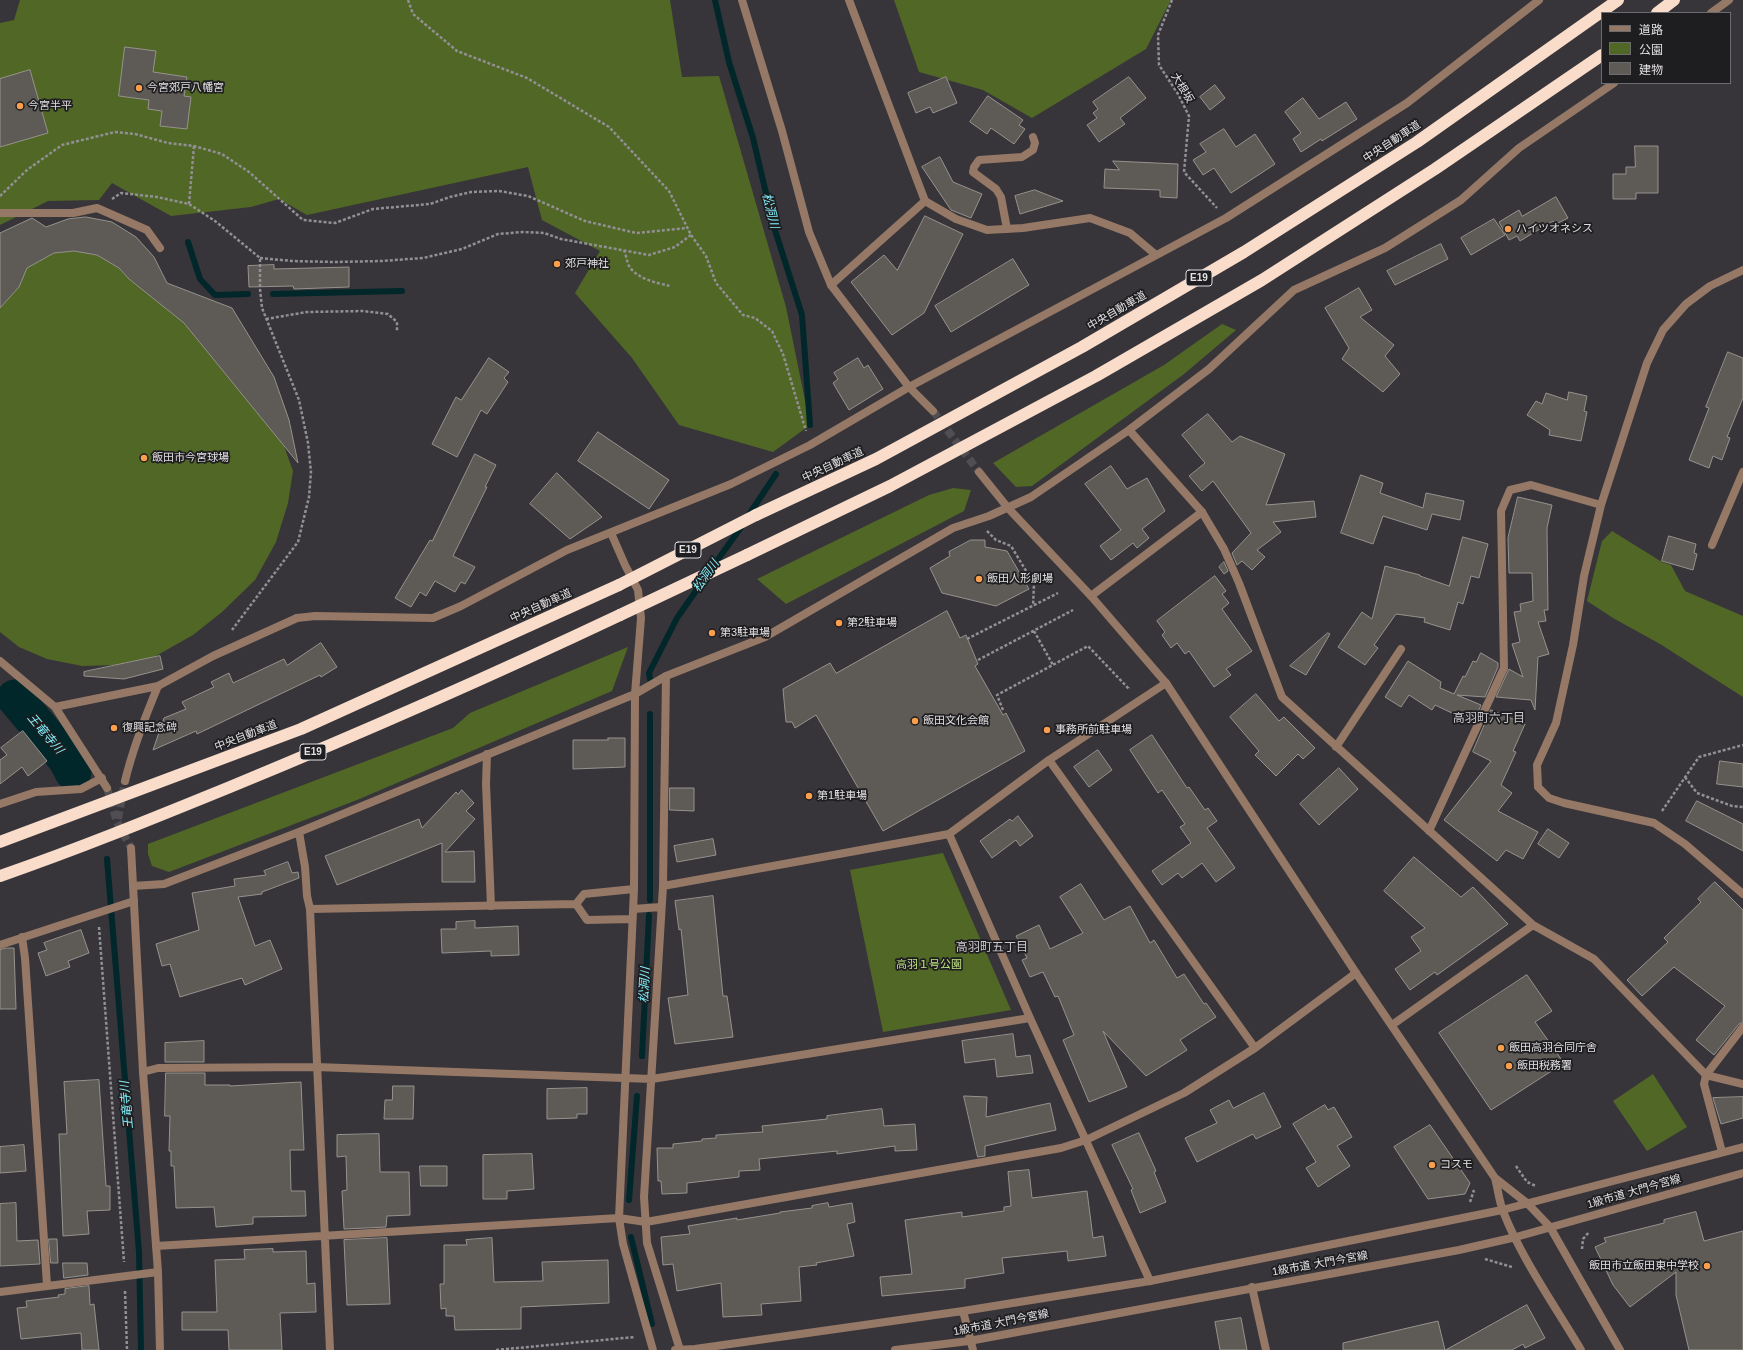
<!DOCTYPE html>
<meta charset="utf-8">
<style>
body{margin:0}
#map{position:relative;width:1743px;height:1350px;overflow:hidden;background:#37353a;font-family:Arial,"Noto Sans JP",sans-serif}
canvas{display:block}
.legend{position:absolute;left:1601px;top:12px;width:130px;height:72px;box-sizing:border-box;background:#1e1d1f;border:1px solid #6c6b6d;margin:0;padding:5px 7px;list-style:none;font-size:12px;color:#e1dfe2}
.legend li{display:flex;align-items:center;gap:8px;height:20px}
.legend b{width:20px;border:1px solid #6c6b6d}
</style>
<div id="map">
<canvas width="1743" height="1350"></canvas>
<ul class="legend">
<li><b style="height:5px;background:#957866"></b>道路</li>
<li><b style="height:11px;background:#516726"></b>公園</li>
<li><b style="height:11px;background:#5e5b56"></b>建物</li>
</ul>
</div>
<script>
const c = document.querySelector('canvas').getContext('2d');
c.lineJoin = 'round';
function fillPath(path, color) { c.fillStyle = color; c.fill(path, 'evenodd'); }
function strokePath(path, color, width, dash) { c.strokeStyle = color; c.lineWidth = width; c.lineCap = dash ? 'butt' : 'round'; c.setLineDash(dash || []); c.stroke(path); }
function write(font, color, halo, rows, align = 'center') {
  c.font = font + ' Arial,"Noto Sans JP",sans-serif'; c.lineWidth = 3.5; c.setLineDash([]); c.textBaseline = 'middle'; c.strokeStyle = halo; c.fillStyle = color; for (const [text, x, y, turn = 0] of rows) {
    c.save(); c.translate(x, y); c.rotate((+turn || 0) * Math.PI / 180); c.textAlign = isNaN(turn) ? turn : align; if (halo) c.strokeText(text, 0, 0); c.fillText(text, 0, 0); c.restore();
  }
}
const green = new Path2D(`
 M20,0h650l12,77 37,-1 67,231 24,118 -37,27 -94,-27 -47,-67 -57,-65 25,-42 -58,-31 -14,-53 -221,48 -28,-16 -28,8 -80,9 -59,-33 -13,17 -51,1 -48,24v-202l14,-3z
 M894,0h277l-25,49 -114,69 -49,-28 -64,-18z
 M74,251l23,4 22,13 10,11 55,44 100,123 9,25 -5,32 -12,39 -21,38 -33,32 -29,23 -39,22 -37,8 -35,1 -35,-7 -28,-12 -19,-15v-324l19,-21 8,-19 27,-15z
 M1222,324l14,6 -52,44 -152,112 -16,1 -23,-24 171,-98z
 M953,488l18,2 -7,21 -178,93 -29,-25 172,-84z
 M1612,531l50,31 9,3 14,26 58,25v81l-83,-53 -47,-26 -26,-17 15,-60z
 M628,647l-16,44 -255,109 -188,72 -17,-6 -4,-12v-10l305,-116 17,-15z
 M943,853l68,157 -128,22 -33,-162z
 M1653,1074l34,53 -40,24 -34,-50z`);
const stream = new Path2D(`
 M715,0l14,62 24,76 21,89 28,88 8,110
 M188,242l12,37 15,16 33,-1
 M273,294l129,-3
 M748,516l28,-42
 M711,569l31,-43
 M651,684l-2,-11 28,-55 28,-40
 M107,859l32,393 2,98
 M650,900v-186
 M642,1056l7,-141
 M629,1200l8,-104
 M631,1237l21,87`);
const river = new Path2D(`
 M15,698l51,61 7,13`);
const building = new Path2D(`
 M125,47l31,4 -3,21 34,5 -3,19 7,1 -4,32 -27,-3 2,-15 -14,-2 1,-9 -30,-4z
 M30,70l18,63 -48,14v-68z
 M946,77l11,26 -24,10 -3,-6 -14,6 -8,-20z
 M1129,77l17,21 -26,20 5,6 -26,18 -12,-17 10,-7 -4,-5 5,-4 -5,-7z
 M1215,85l10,13 -15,12 -10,-13z
 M988,96l35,24 -4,5 6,4 -11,15 -23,-16 -4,6 -17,-12z
 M1303,98l16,21 27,-17 11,17 -35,22 -1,-2 -20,13 -8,-13 8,-6 -16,-21z
 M1224,129l12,18 19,-13 20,30 -44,29 -17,-25 -11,7 -10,-15 13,-8 -6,-8z
 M1635,146h23v47h-22v6h-23v-25h13v-7h9z
 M940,157l13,25 29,12 -11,24 -20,-8 -29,-43z
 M1113,161l65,3 -1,34 -17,-1v-7l-56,-2 1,-19 14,1z
 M1035,190l28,11 -43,13 -5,-18z
 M1556,197l12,21 -12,6 -3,-3 -33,20 -3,-5 -8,4 -10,-18 20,-12 3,6z
 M925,216l38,18 -39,79 -32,22 -41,-53 33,-27 13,15z
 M86,217l26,5 24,15 18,20 13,26 65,25 42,69 15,43 9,43 -114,-140 -55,-44 -10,-11 -22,-13 -23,-4 -20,2 -27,15 -8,19 -19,21v-75l32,-15 14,9 22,-8z
 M1494,219l11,16 -34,20 -10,-17z
 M1441,244l7,15 -53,26 -8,-14z
 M1013,259l16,26 -78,47 -16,-26z
 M274,265v4l75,-2v20l-55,2 -1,-3 -44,1 -1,-21z
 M1359,288l13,22 -12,7 34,28 -9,11 15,18 -17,18 -41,-33 7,-11 -24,-40z
 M1728,352l15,6v40l-16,39 3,1 -8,22 -9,-4 -4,12 -20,-8 20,-52 -3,-1z
 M489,358l20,14 -5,6 4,4 -21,32 -6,-4 -24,47 -25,-13 24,-47 5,3z
 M858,358l6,10 4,-3 15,24 -34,21 -16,-27 5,-4 -4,-6z
 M1569,392l18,4 -3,15 3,1 -6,29 -32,-6 1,-5 -23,-15 9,-14 6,3 4,-11 21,7z
 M1208,414l24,28 8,-6 45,18 -19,51 48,-4 2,16 -43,5 8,10 -24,18 8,7 -13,13 -10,-9 -5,4 -5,-12 19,-20 -38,-52 -11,10 -13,-15 16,-13 -23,-28z
 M598,432l71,48 -20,29 -71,-48z
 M475,454l21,11 -11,22h2l-34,69 22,11 -10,17 -4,-2 -6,10 -20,-11 -9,15 -6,-4 -9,15 -16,-9 35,-58 2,1z
 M1111,466l16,23 20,-11 18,33 -23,18 7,9 -12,10 -4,-5 -22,17 -11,-14 21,-16 -36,-46z
 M557,473l45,44 -32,22 -40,-35z
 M1361,475l22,8 -3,10 43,15 3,-15 38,8 -4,19 -28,-6 -5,16 -44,-14 -10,28 -32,-11z
 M1518,497l34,8 -5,23 1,82h-4l2,11 -8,1 11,32 -11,3 -3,53 -4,-10 -35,-3 13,-28 14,8 -11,-33 8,-2 -6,-30 7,-1 -1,-7 13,-3 -1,-28h-23l-1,-35z
 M1669,536l27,8 -2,9 3,1 -4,16 -31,-9z
 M1463,537l25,7 -9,34 -8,-2 -8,28 -5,-2 -8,28 -26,-8 1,-4 -29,-4 -22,31 4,3 -13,17 -27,-18 24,-35 10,7 13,-53 35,9v1l29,10z
 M971,540h14v7l22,4 22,38 -33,17 -54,-13 -12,-25 20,-12 -1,-4z
 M1224,562l4,9 -4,3 -5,-7z
 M1215,576l11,15 -4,3 7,9 -7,6 30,42 -26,18 5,6 -17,12 -25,-36 -4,3 -8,-11 -6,5 -9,-13 3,-3 -8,-11z
 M947,611l13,27 6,-3 12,29 -3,2 28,49 3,-2 19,38 -142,80 -67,-116 -21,13 -3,-6h-6l-3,-33 47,-26 6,10z
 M1328,633l2,1 -24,41 -16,-9z
 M321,643l16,24 -16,10 -1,-2 -123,59 -1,-3 -43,19 11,-32 22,-9 -4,-7 32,-15 -3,-5 18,-9 4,10 51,-24 3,6z
 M1481,653l17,10v4l-13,30 -28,-2 24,10 -8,18 -38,-18 -3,5 -23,-15 -8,12 -16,-10 23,-36 33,21 -1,6 14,6 9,-18 2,1 8,-16 3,1z
 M160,656l3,13 -39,10 -40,-3v-4z
 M1256,694l23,27 5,-4 31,31 -12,11 -5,-5 -22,22 -21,-21 4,-4 -29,-34z
 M1491,710l34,14 -12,27 3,1 -15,33 11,8 -14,18 40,21 -15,27 -17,-9 -9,11 -53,-41 47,-59 -18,-9z
 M23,731l24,30 -19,15 -6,-9 -22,17v-24l7,-5 -6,-7z
 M1152,735l35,53 2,-1 16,23 3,-2 9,13 -10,7 28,40 -19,14 -14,-19 -20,15 -4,-5 -16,12 -10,-14 39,-28 -11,-16 5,-3 -23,-34 -4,3 -28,-43z
 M608,738h17v29l-52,2v-29h35z
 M1098,750l14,20 -23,17 -15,-20z
 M1720,761l23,3v23l-26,-3z
 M1339,768l19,21 -39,36 -19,-21z
 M670,788h24v23l-24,-1z
 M462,790l12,13 -8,8 9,8 -30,33 29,-1 1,31h-33v-39l-105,42 -12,-29 94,-37 3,9 34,-36 2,2z
 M1697,801l46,23v27l-57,-30z
 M1018,816l15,20 -13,10 -4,-6 -24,18 -12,-17 30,-22 2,2z
 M1548,829l21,14 -10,15 -21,-14z
 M713,839l3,16 -39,7 -3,-16z
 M1414,857l47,40 12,-10 35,37 -71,51 -2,-3 -25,18 -15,-21 26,-18 -10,-14 14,-9 -41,-37z
 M288,862l4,11 6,-1 1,6 -37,14v2l-24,3 17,49 15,-6 12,29 -37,16 -3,-7 -62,19 -10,-33 -8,2 -6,-22 43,-14 -7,-37 43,-7 -1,-7 32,-4 -2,-4z
 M1715,882l28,28v112l-4,2 -25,31 -18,-15 29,-34 -51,-39 -32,29 -15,-16 41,-38 -4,-4 37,-36 -3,-3z
 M1081,884l23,36 26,-14 20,37 4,-3 23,38 7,-4 20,30 2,-1 10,14 -36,23 7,10 -41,26 -43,-45 24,56 -38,15 -26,-62 11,-5 -16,-39 -3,1 -12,-25 -13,5 -8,-17 5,-2 -11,-22 23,-11 11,24 33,-16 -23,-36z
 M713,896l10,100h4l6,41 -58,7 -7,-46 20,-3 -7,-66 -2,1 -4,-29z
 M475,921v7l43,-2 1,29 -28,1v-5l-49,2 -1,-24h15v-7z
 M81,930l8,23 -21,8 2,6 -24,9 -8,-23 9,-3 -3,-7z
 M7,948h7l2,61h-16v-59z
 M1527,975l25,36 -17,11 29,41 -73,47 -52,-77z
 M1013,1034l3,23 14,-2 3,18 -36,4 -2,-18 -30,4 -3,-22z
 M204,1041v21h-39v-19z
 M166,1073h39v12h25v1l71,-4 3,68h-14l1,41h14l1,25 -53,1v7l-37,3 -2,-20 -38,1 -2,-42h-3v-15h-2l1,-35h-5z
 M99,1080l7,106h4v24l-23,1 2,23 -26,2 -4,-102h8l-3,-52z
 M393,1086h21l-1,33h-29l1,-19h7z
 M587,1088v26h-10v4l-30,1v-30z
 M1264,1093l17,34 -25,12 -3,-5 -56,28 -12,-24 32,-15 -7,-13 19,-10 4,8z
 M964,1096l23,1 -1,20 64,-14 6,27 -71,16v10l-7,1z
 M1743,1097v21l-22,6 -8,-26z
 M1325,1105l3,5 6,-3 18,30 -15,9 13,20 -32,21 -12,-19 10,-6 -23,-38z
 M882,1109l2,17 31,-2 2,26 -22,1v-5l-58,8v-3l-78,8 1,11 -21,1v6l-52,6v10l-25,1 -1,-13h-3l-1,-33h16v-4l29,-3v-2l14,-1v-3l47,-3 -1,-6 65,-7v-3z
 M1430,1125l40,58 -5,11 -37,5 -34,-52z
 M1139,1133l17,38 -2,1 12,30 -26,11 -9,-23 2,-1 -21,-44z
 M379,1134l1,38h29l1,43 -23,1 -1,11 -42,2 -2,-38 5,-1 -1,-34 -9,1v-22z
 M24,1145l2,26 -26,2v-26z
 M532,1154l2,35 -27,2v8h-24v-44z
 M420,1166h27v20h-26z
 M1029,1170l3,28 55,-7 6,47 10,-2 3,20 -38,5 -1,-10 -65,7 2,15 -39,6v9l-83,8 -2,-19 32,-3 -7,-54 57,-8v5l42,-6v-4l7,-1 -3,-34z
 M16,1203l1,38 21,-1 2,24 -40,2v-62z
 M828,1203l1,4 23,-4 3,19 -8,2 7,32 -38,7 1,2 -18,2 2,34 -40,3 1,11 -39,2 -2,-34 -44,8 -4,-27 -10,1 -2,-28 29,-3 -2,-8 49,-8v2l43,-7v-1l32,-4v-2z
 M1696,1212l8,29 39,-10v119h-54l-13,-55v-23l-46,35 -17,-22 -18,-38 11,-5 -2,-4 60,-15v-3z
 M387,1238l3,66 -43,1 -3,-65z
 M492,1238l2,44 49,-1 -1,-19 66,-2 1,43 -88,4v22l-66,1 -1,-14h-8v-8l-5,1 -1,-25h4v-39h23l-1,-5z
 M49,1239h8l1,24h-7z
 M273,1249v3l33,-1 1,33 8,-1 1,29 -36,1 2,37h-53l-1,-20h-46v-18h35l-2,-52 30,-1 -1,-9z
 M63,1263h24l1,12 -24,3z
 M89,1286l1,19 4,-1 5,46h-17l-1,-17 -60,6 -4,-31 10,-1 -1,-6 33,-4 -1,-2 7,-1v-5z
 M1527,1305l18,33 -20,10 -2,-4 -11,6h-169v-7l95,-22 7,29z
 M1241,1318l6,32h-27l-5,-28z`);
const tertiaryTunnel = new Path2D(`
 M933,411l46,61
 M107,788l10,34 14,26
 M118,819l7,-38`);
const path = new Path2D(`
 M408,0l5,14 44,37 70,27 82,49 60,64 22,44 15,21 10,27 27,32 12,3 17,13 11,23 23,77
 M1172,0l-14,35 1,30 19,29 11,22 -5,56 33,36
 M0,196l27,-26 35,-25 53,-13 20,2 33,9 26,3 28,8 27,18 54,48 32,3 38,-14 57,-5 20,-7 21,-5 28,-1 29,5 57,25 51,12 52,-5
 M112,199l9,-6 36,4 32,7 26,17 45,37v31l2,19 37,92 9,43 3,29 -2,25 -11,45 -66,88
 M189,204l5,-58
 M624,250c2,5 3,12 5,16 8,13 28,17 41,20
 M260,258l32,3 42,1 48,-1 41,-3 39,-9 36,-15 25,-2 21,1 17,6 88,16 26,-8 16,-12
 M266,319l41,-7 56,-1 25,3 9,8v9
 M987,531l9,9 15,6 23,38 -1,22
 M1034,631l19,34
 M967,639l91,-46
 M978,660l95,-50
 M1003,710l-6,-15 91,-49 41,43 1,-1
 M1685,777l12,16 35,13 11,1
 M1662,811l37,-54 44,-12
 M99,927l25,335
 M1516,1166l11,16 9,4
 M1470,1202l4,-12
 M1582,1249l1,-10 6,-7
 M1485,1259l27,8
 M125,1291l2,59
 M496,1350l139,-13`);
const service = new Path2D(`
 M0,213h73l24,-5 50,22 13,18
 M1007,229l-6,-32 -5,-8 -23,-17 1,-5 5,-7 43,-3 11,-7 2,-7 -2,-6
 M831,285l94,-84 -76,-201
 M1091,596l111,-84
 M487,754l-1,30 5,122
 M1706,1075l37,9
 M1722,1152l-18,-68 2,-9 37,-48`);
const minor = new Path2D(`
 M1711,13l18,-13
 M925,201l31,18 31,11 36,-2 67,-10 40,15 26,22
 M1743,270l-33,16 -24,18 -23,26 -16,33 -46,142 -17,71 -11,69 -17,78 -19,42 1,22 11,11 15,5 90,20 31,21 58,50
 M1129,430l73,82 22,37 15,34 43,114 251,228 61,34 112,116
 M611,533l14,32 13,25 3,28 -6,76 -1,195 -15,329 4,26 30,106
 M1712,545l31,-73
 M297,618l18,-2 118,2 28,-12 106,-56 164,-66 79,-39 99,-58 317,-169 181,-115 132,-103
 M666,676l-3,210 -19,311 3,46 33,107
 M1336,747l65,-98
 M1049,760l206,288
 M0,804l36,-12 45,-3 21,-11
 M1429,831l75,-163 -3,-157 9,-21 21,-5 70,20
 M299,832l6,35 2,29 3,13 20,441
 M949,834l81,184 120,263
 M133,886l31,-2 135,-52 336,-138 31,-18 99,-39 188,-109 36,-12 42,-19 98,-67 80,-61 85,-79 91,-42 76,-48 58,-52 95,-65
 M663,886l286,-52 100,-74 117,-77
 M576,904l11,16 45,-1
 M310,909l266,-5 8,-10 50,-5
 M633,909l28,-2
 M22,937l3,21 22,327
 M0,945l134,-44
 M1392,1025l141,-100
 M143,1072l15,-4 158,-1 336,12 378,-61
 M156,1246l463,-28 27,4 415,-74 25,-8 98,-47 71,-45 101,-75
 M1252,1287l14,63
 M0,1292l158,-20`);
const tertiary = new Path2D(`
 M742,0l40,131 27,101 22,53 78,102 24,24
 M979,472l29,36 83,88 75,87 190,290 139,205 33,26 22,23 70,123
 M0,661l55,46 52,81
 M55,707l103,-21 55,-30 84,-38
 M125,781c8,-33 20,-64 33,-95
 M131,848l12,224 15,200 2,78
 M1495,1178c3,11 4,23 8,33 18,47 52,95 78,139
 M963,1311l10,39
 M675,1350l20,-1 268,-38 187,-30 352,-71 241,-63
 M895,1350l74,-9 490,-91 57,-13 227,-64`);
const motorway = new Path2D(`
 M1657,13l17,-13
 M756,515l120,-56 206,-112 162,-95 173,-110 201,-142
 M747,555l143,-69 206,-110 166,-96 173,-111 167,-114
 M0,842l301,-113 318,-144
 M0,876c78,-27 154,-58 230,-89 131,-54 261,-111 390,-172`);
const motorwayBridge = new Path2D(`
 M619,585l137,-70
 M620,615l127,-60`);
const markers = [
 [139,88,4,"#fa9f4e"],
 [20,106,4,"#fa9f4e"],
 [1508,229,4,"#fa9f4e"],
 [557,264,4,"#fa9f4e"],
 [144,458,4,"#fa9f4e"],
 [979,579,4,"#fa9f4e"],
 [839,623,4,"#fa9f4e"],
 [712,633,4,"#fa9f4e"],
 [915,721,4,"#fa9f4e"],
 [114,728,4,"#fa9f4e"],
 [1047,730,4,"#fa9f4e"],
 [809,796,4,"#fa9f4e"],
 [1501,1048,4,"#fa9f4e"],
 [1509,1066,4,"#fa9f4e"],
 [1432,1165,4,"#fa9f4e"],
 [1707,1266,4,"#fa9f4e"]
];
const shields = [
 [1199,278,26],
 [688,550,26],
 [313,752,26]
];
const shieldNames = [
 ["E19",1199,278],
 ["E19",688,550],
 ["E19",313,752]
];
const poiNames = [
 ["今宮郊戸八幡宮",147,88],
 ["今宮半平",28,106],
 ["ハイツオネシス",1516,229],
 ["郊戸神社",565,264],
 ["飯田市今宮球場",152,458],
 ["飯田人形劇場",987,579],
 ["第2駐車場",847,623],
 ["第3駐車場",720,633],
 ["飯田文化会館",923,721],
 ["復興記念碑",122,728],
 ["事務所前駐車場",1055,730],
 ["第1駐車場",817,796],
 ["飯田高羽合同庁舎",1509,1048],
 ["飯田税務署",1517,1066],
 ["コスモ",1440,1165],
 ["飯田市立飯田東中学校",1699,1266,"right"]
];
const streetNames = [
 ["大根坂",1182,88,59],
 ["中央自動車道",1392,142,-33],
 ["中央自動車道",1117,311,-30],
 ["中央自動車道",833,465,-25],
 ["中央自動車道",541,606,-24],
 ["中央自動車道",246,736,-21],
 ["1級市道 大門今宮線",1634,1192,-16],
 ["1級市道 大門今宮線",1320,1264,-10],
 ["1級市道 大門今宮線",1001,1323,-11]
];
const parkNames = [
 ["高羽１号公園",929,965]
];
const waterNames = [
 ["松洞川",770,211,76],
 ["松洞川",706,576,-55],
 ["王竜寺川",45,734,50],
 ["松洞川",645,985,-87],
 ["王竜寺川",127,1105,-95]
];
const neighbourhoodNames = [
 ["高羽町六丁目",1489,719],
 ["高羽町五丁目",992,948]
];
fillPath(green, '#516726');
strokePath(stream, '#02272a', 6);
strokePath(river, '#02272a', 37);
fillPath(building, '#5e5b56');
strokePath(building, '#96928d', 1);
strokePath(tertiaryTunnel, '#504e53', 8, [8, 4]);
strokePath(path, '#929094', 2.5, [3, 2]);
strokePath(service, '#957866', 8);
strokePath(minor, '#957866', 8);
strokePath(tertiary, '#957866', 8);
strokePath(motorway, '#f9dcca', 12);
strokePath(motorwayBridge, '#f9dcca', 12);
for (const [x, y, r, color] of markers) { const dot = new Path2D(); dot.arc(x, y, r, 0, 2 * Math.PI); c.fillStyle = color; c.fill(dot); strokePath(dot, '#1e1d1f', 1.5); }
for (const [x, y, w] of shields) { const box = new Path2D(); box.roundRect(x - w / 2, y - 8, w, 16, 3); c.fillStyle = '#1e1d1f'; c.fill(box); strokePath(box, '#e1dfe2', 1); }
write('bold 10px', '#e1dfe2', null, shieldNames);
write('11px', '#e1dfe2', '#1e1d1f', poiNames, 'left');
write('11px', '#e1dfe2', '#1e1d1f', streetNames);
write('11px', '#c0e583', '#1e1d1f', parkNames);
write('italic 12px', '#81f1fd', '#1e1d1f', waterNames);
write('12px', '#cbc8ce', '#1e1d1f', neighbourhoodNames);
</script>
